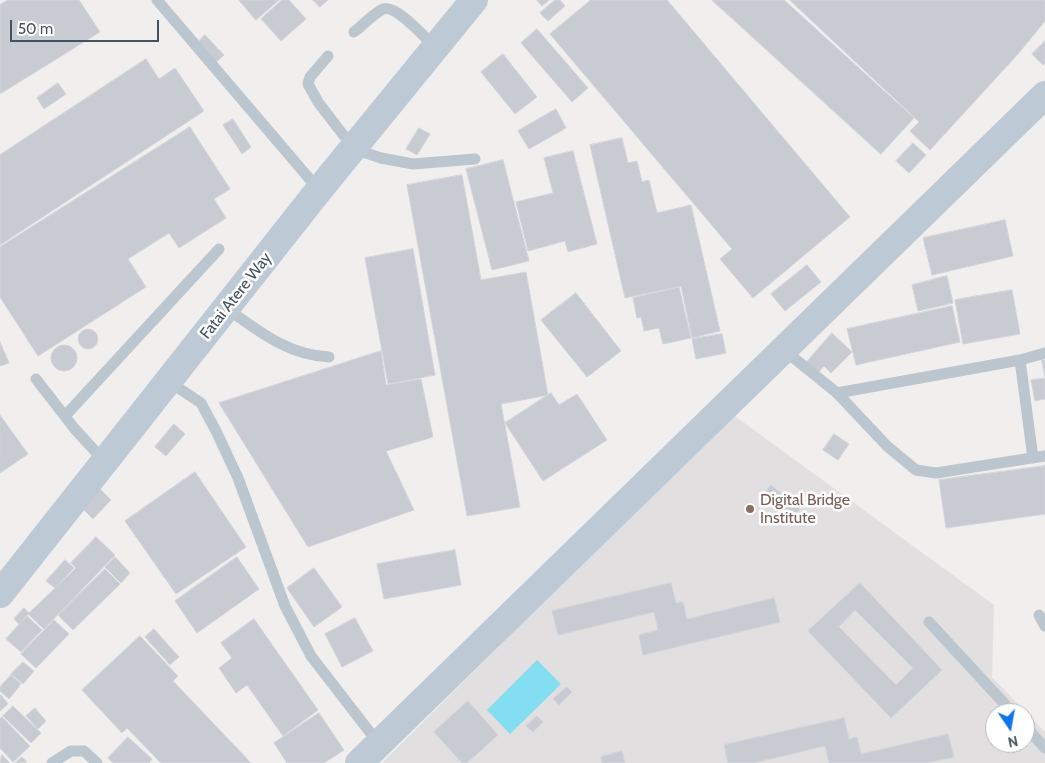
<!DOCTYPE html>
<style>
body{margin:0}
#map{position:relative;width:1045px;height:763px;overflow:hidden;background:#f1eeee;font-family:Cabin,sans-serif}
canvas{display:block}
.north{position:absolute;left:985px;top:703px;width:50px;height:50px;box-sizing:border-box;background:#fff;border:1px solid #b5babe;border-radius:50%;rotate:168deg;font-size:14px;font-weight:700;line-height:20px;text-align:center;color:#45525d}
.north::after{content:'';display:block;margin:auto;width:18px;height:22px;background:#0e75eb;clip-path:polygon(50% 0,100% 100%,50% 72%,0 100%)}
.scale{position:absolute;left:10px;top:20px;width:149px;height:22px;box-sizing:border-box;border:2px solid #45525d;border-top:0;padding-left:6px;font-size:15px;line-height:18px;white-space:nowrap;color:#45525d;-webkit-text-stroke:4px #fff;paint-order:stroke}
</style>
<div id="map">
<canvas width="1045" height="763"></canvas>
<div class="north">N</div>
<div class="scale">50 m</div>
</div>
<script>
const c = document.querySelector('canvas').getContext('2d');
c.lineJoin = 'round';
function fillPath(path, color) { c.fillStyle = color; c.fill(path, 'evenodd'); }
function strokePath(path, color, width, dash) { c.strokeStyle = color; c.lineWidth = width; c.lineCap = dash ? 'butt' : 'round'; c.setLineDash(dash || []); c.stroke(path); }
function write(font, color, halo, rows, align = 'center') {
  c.font = font + ' Cabin,sans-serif'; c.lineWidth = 5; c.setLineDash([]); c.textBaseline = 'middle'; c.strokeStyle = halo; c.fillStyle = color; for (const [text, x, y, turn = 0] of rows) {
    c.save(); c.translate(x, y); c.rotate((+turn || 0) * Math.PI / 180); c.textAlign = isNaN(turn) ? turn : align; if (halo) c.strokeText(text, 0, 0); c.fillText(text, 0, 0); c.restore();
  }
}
const education = new Path2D(`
 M732,414l262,191 -2,72 53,55v31h-663zM995,713h30v30h-30z`);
const water = new Path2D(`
 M537,660l24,24 -51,50 -23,-24z`);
const building = new Path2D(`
 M8,0h71l21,32 -100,62v-89z
 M239,0h40l-23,20z
 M282,0h7l17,19 -25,22 -20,-22z
 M313,0h15l-8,7z
 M537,0h12l-7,6z
 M555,0h5l5,6 -17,15 -8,-8z
 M591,0h76l183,217 -97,81 -33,-39 12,-10 -182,-215z
 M712,0h72l130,118 -33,36z
 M790,0h255v21l-27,33 -88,96 -20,-19 9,-9z
 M537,29l51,59 -16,14 -51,-59z
 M205,35l19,20 -8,7 -18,-20z
 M1045,41v22l-2,2 -11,-11z
 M503,54l34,43 -22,17 -34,-42z
 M146,59l13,20 16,-11 29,43 -204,134v-90z
 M58,83l8,11 -22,15 -7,-11z
 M556,109l10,19 -37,21 -11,-18z
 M233,119l18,28 -9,7 -19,-29z
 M190,127l40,62 -16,10 12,19 -47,30 -10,-15 -41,26 18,28 -108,69 -38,-59v-50z
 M419,128l11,6 -13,21 -11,-6z
 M622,138l6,25 9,-2 5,21 7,-2 8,33 34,-8 29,126 -28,7 -11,-52 -56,12 -35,-153z
 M913,143l13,12 -17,18 -13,-12z
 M573,151l24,93 -29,8 -3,-11 -37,10 -12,-49 37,-9 -9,-35z
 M503,160l26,101 -37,9 -26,-101z
 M462,175l19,105 45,-8 22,123 -47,9 19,103 -53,9 -60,-331z
 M1005,220l8,36 -81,19 -9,-37z
 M413,249l22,126 -47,9 -23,-126z
 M807,265l14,17 -36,29 -14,-17z
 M947,276l6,27 -35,8 -6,-26z
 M679,287l12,51 -28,6 -4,-16 -15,3 -3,-14 -4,1 -4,-20z
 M1012,290l8,44 -57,10 -8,-44z
 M576,293l45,58 -34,26 -46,-57z
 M952,306l8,36 -104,23 -9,-36z
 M78 339a10 10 0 1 1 20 0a10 10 0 1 1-20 0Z
 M832,333l20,19 -21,21 -7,-7 -7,8 -12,-10z
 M722,334l4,19 -30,6 -4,-20z
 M0,342l9,21 -9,3z
 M51 358a13 13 0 1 1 26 0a13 13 0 1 1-26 0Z
 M381,351l5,34 35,-6 12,58 -47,14 28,59 -106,37 -89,-144z
 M1042,360h3v39l-10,2 -4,-21 14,-2z
 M551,393l8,12 18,-11 30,46 -64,41 -38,-58z
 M0,415l28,39 -28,19z
 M174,424l11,10 -19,22 -11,-9z
 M834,434l15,10 -11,16 -15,-10z
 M1045,466v48l-99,14 -7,-48z
 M195,472l51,75 -70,47 -51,-73z
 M771,485l29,24 -7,9 -29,-23z
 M99,488l12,12 -18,19 -12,-12z
 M96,537l19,18 -71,74 -16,-15 48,-46 -5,-5z
 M455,550l6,35 -77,14 -7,-35z
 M115,557l15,16 -9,10 -16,-16z
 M237,557l22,32 -62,44 -22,-32z
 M65,560l9,8 -19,20 -9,-7z
 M314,568l28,39 -28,20 -27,-39z
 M105,569l15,15 -47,46 -15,-15z
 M671,583l5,20 7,-1 4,17 87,-21 6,24 -137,33 -4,-20 19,-5 -4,-18 -96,23 -6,-24z
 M860,583l82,87 -51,48 -83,-87zM855,610l58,58 -17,17 -57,-58z
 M24,608l5,5 -10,11 -5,-5z
 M27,616l15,14 -21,22 -15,-13z
 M355,618l18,33 -31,16 -17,-33z
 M254,619l64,91 -35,26 -36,-51 -11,8 -17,-25 13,-10 -11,-15z
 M54,620l15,14 -33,34 -15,-14z
 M154,629l25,28 -9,8 -25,-28z
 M140,636l38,40 -5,5 78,82h-90l-34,-35 -5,5 -40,-43z
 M23,662l11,9 -11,13 -12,-10z
 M11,675l10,9 -12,15 -9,-8v-4z
 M567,687l5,5 -13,13 -6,-6z
 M1,695l7,9 -8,7v-15z
 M468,701l30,34 -31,28h-5l-28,-31z
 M13,706l28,27 -10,10 -28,-27z
 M35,708l11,13 -8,8 -12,-13z
 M319,713l25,37 -20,13h-37l-13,-20z
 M537,716l6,6 -10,10 -7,-6z
 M2,717l28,29 -17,16 -13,-14v-29z
 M844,718l5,21 8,-2 4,17 87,-20 6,23 -27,6h-98l-4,-17 -72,17h-25l-4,-18z
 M128,737l24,22 -3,4h-36l-5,-5z
 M622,751l3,12h-23l-1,-6z
 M2,755l7,7v1h-9z
 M22,757l5,5 -12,1z`);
const lane = new Path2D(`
 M157,0l162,190
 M354,32c9,-7 19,-18 29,-23 13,-5 42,29 52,38
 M328,56l-18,21 -2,7 10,18 36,47 27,9 32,6 62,-5
 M226,308c33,23 61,47 103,49
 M784,350l53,43 50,53 29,24 20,3 109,-17
 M1020,360l13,98
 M36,379l38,49 31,34
 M168,381l33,22 15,28 22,47 47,128 26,50 68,88
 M837,393l183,-33 25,-7
 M65,416l154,-167
 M1039,615l6,11
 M929,622l84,91
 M1025,726l20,22
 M52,763l19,-12h13l13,12`);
const secondary = new Path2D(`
 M0,594l319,-404 155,-190
 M359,763l686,-668`);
const markers = [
 [750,509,5,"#8d6e63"]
];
const streetNames = [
 ["Fatai Atere Way",236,296,-52]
];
const educationNames = [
 ["Digital Bridge",760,500],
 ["Institute",760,518]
];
fillPath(education, '#e2dfe0');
fillPath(water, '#84def1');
fillPath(building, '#c8cbd1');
strokePath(building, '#d2d4da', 1);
strokePath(lane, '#bbc6ce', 11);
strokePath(secondary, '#bdcad6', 28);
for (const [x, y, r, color] of markers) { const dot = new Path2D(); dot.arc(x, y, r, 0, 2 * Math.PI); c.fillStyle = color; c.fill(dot); strokePath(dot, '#fff', 2); }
write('16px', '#45525d', '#fff', streetNames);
write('16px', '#785e54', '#fff', educationNames, 'left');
</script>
